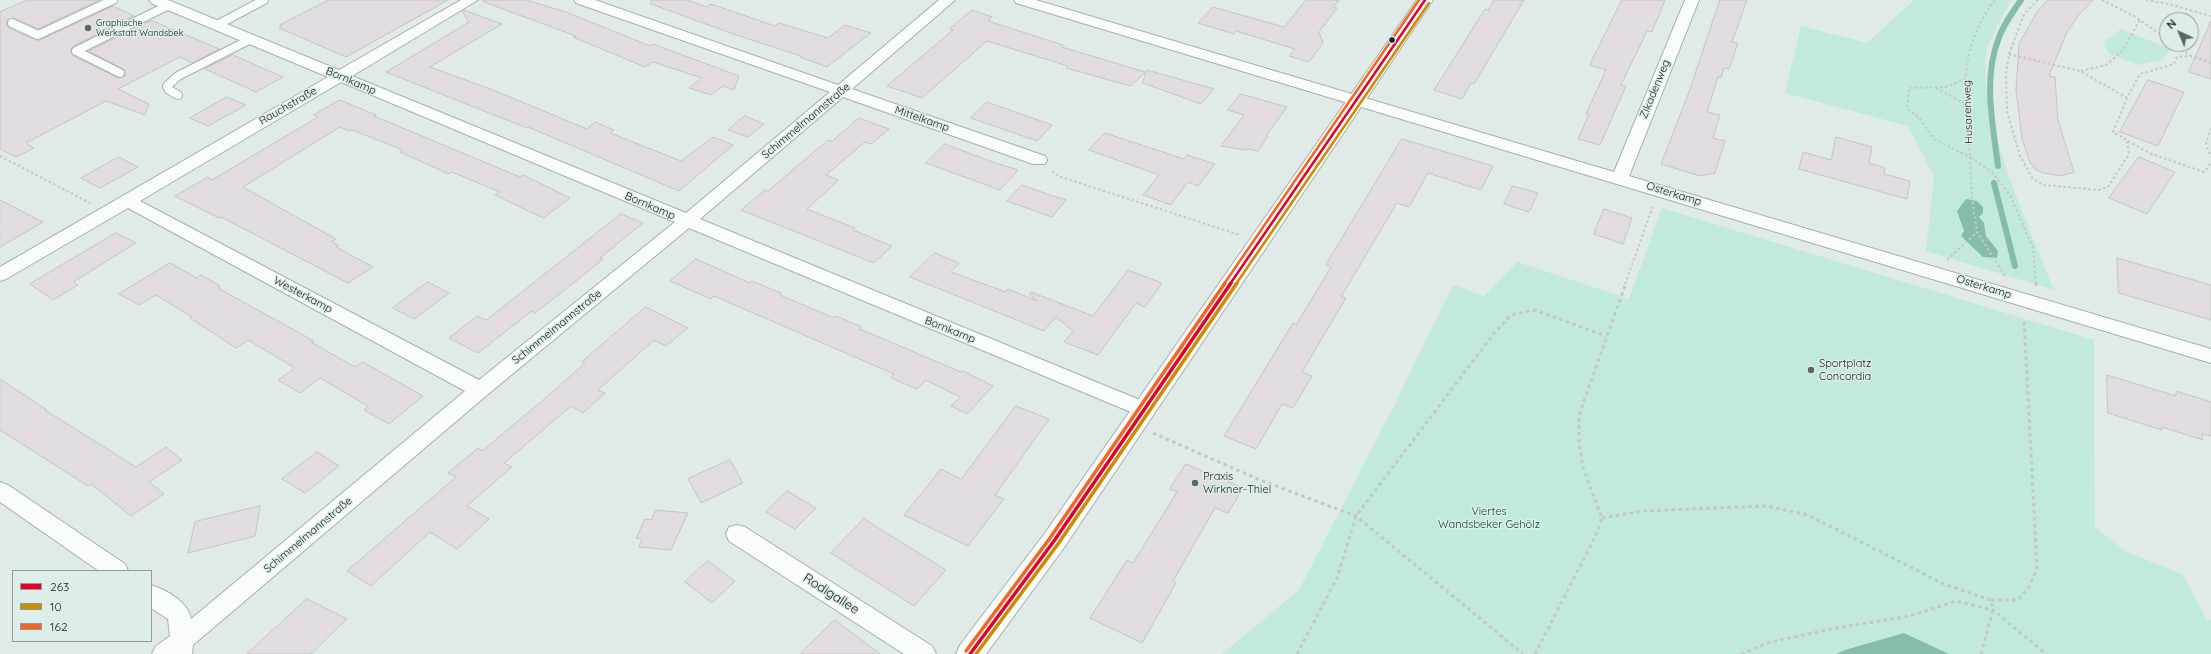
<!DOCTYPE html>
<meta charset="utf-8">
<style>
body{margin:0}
#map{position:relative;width:2211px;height:654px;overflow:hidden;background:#e0eae6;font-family:Quicksand,sans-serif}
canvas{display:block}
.legend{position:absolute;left:12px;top:570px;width:140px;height:72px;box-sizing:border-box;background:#dceee7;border:1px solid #8e9b96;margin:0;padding:5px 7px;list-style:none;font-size:12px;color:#181f1c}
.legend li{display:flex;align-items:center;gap:8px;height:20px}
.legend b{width:20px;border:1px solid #8e9b96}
.north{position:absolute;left:2159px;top:12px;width:40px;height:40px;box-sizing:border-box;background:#dceee7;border:1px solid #8e9b96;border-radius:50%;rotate:316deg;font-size:11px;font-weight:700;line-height:16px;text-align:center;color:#181f1c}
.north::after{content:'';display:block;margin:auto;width:14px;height:18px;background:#5e6663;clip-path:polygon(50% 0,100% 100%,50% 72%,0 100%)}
</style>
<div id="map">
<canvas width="2211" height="654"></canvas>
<ul class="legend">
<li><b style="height:5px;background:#e4002b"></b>263</li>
<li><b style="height:5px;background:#ca8b06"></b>10</li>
<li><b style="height:5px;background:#f26522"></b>162</li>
</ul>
<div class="north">N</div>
</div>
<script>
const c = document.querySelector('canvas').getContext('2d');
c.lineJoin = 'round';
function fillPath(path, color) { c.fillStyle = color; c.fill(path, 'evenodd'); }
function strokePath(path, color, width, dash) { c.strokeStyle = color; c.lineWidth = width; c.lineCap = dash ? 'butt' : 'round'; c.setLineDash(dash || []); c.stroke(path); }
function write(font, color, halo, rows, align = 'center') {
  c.font = font + ' Quicksand,sans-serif'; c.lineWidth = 3; c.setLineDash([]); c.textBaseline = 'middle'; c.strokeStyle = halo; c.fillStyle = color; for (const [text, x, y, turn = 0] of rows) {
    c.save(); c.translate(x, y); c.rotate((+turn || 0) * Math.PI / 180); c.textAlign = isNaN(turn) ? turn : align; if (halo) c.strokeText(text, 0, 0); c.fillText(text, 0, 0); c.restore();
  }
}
const green = new Path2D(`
 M1914,0h97c-7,14 -20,35 -24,49 -13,62 44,181 67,241l-128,-39 8,-75 -26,-50 -123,-33 16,-67 66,17z
 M2121,29l49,20 -8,11 -23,5 -30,-11 -5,-12z
 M1662,208l432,132 1,187 30,24 57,23 25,46h4v34h-262l-45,-21 -68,21h-614l77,-64 94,-182 60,-123 31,11 33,-34 112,37z`);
const water = new Path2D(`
 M1966,199l11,2 6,6v6l-4,4 5,6 2,13 12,15 -1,7 -14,-1 -22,-21 3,-5 -7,-20z
 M1904,633l45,21h-113l9,-4z`);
const stream = new Path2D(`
 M1998,166c-5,-41 -15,-86 0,-126 5,-15 14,-27 23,-40
 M1994,183l21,83`);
const building = new Path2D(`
 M28,0h71l-61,29 -24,-11 -7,2 -1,4 3,4 29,13 75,-35 21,10 -61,30 -3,5 3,5 45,22 7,-2v-6l-36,-19 59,-29 5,-1 66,28 -27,14 -12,-6 -62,32 31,15 -4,11 -39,-14 -80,42 8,5 -18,9 -16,-8v-137z
 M329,0h119l-102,57 -67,-29 3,-2 -2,-1z
 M484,0h42l40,12 84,34 3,-2 86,32 -5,14 -11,-4 -12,9 -22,-7 13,-10 -49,-16 -8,5 -72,-30 3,-1 -92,-34z
 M652,0h35l20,7 4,-3 64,22 4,-3 49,15 17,-13 26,8 -44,34 -27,-10 1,-1 -65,-21 -85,-31z
 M1306,0h33l-6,7 4,1 -18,24 4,11 -14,19 -20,-6 6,-7 -59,-18 -2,3 -36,-11 15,-16 71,20z
 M1494,0h30l-50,84 -3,-1 -9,16 -28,-9 51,-81 3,1z
 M1622,0h43l-13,32 -5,-1 -26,54 5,1 -26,59 -22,-6 11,-25h-3l20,-44 -16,-5z
 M1720,0h27l-15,42 6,1 -9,26 -5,-1 -3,10 -3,-1 -11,35 13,3 -7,23 12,3 -10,32 -15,3 -39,-12 28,-72z
 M2048,0h45l-15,16 -12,18 -17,42 6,1 3,43 16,52 -13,4 -18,-3 -8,-4 -5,-7 -8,-23 -6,-49 3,-46 18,-32z
 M464,10l38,14 -72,43 63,23 94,39 8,-7 19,8 -4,3 71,28 32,-24 20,8 -54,46 -151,-64 -1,1 -43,-17 -98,-39 83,-50 -7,-11z
 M972,10l20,7 -4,4 75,24 -1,2 83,25 -14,14 -65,-18 2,-2 -81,-25 -65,57 -35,-12 66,-56 -3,-1z
 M2211,21v58l-22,-7z
 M233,55l9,4 41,18 -27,15 -51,-23z
 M1147,70l67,19 -13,15 -58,-21z
 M2148,80l36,12 -26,54 -38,-14z
 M1241,94l46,13 -21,29h2l-10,15 -9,-2 -4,1 -24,-4 23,-31 -16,-5z
 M227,97l19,8 -38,21 -18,-8z
 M340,100l36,15 -2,1 146,61 3,-2 47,23 -27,20 -48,-23 5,-3 -48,-20 -3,2 -49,-22 3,-2 -51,-20 -3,1 -9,-4 -97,60 93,52 -5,3 8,3 -3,2 37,20 -25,16 -127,-66 -2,1 -44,-22 33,-19 4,3 106,-63 -4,-2z
 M987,102l65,23 -15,16 -66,-23z
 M745,116l19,8 -16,13 -20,-7z
 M859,118l30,11 -18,15 -6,-2 -39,33 13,5 -32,29 48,19 -2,2 39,16 -18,17 -133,-53 24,-20 3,1 60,-51 4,1z
 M1105,133l79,26 3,-4 28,9 -17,22 -10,-4 -17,23 -28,-10 16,-20 -70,-25z
 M1836,137l36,10 -3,16 16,5 -1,6 26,7 -3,18 -108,-30 4,-17 28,8z
 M1402,139l91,27 -12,24 -53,-17 -19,34 -12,-4 -56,94 5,1 -44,74 10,4 -19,32 -11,-4 -26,45 -32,-13 69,-113 3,2 35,-58 -5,-2z
 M945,144l45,17 28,9 -18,20 -74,-27z
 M119,157l19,10 -38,21 -19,-10z
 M2139,157l36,15 -28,42 -38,-16z
 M1022,185l25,9 19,6 -14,17 -45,-16z
 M1513,186l25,7 -9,19 -25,-8z
 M0,200l43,22 -43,25z
 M1604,209l28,9 -9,26 -29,-10z
 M621,214l22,9 -43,35 3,1 -27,22 -41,32 -3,-2 -54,42 -29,-15 28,-22 9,4z
 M116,233l20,10 -63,39 5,3 -25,15 -23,-16z
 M935,253l24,10 -8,9 55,20 2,-3 29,12 -8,-7 2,-2 62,24 35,-46 34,13 -17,24 -9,-4 -38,52 -34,-13 9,-11 -17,-14 -12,14 -134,-54z
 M2117,258l94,27v35l-92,-27z
 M696,259l54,24 2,-2 29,12 -1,2 54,23 2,-2 26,11 -2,2 101,43 2,-1 30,15 -26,28 -16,-8 9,-9 -34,-17 -9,9 -26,-11 3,-4 -180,-78 -3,3 -41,-18z
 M170,263l27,15 4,-3 19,11 -2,2 96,53 -3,1 44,25 8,-5 60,34 -34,28 -25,-14 4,-4 -48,-28 -20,15 -22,-13 17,-12 -47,-28 -12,8 -46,-30 2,-1 -36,-22 -17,10 -20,-11z
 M428,282l21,11 -35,26 -21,-11z
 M646,307l42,21 -22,18 -12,-6 -56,50 7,3 -22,20 -12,-7 -67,57 8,4 -45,39 22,13 -32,30 -27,-17 -59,54 -24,-15 109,-94 -8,-4 30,-25 4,3 67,-56 36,-32 -3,-1z
 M2107,375l69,21v-5l35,11v34l-9,-2 1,6 -41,-13v3l-54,-17z
 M0,379l47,31h-2l91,57 30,-20 16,13 -33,22 15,12 -33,22 -40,-32 -3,2 -88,-56z
 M1016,406l33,13 -54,76 9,4 -36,47 -64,-31 37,-46 20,10z
 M317,452l22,14 -34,27 -23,-14z
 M730,460l13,23 -42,20 -13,-24z
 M1186,464l57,24 -15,25 -13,-5 -42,73 3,2 -34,60 -52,-25 37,-58 6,3 44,-71 -7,-3z
 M787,491l29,17 -21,21 -29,-17z
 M260,506l-5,30 -67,17 7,-31z
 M656,510l32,3 -17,37 -32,-3 3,-8 -6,-1 9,-19 6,1z
 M864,519l82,51 -32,36 -83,-53z
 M708,561l27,20 -23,22 -27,-21z
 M307,599l40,20 -36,35h-64z
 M835,620l45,34h-80z`);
const pathFar1 = new Path2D(`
 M1995,0c-40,53 -29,96 -25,157l23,16 17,22 23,53 3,36
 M2038,0l-14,14 -15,40 -3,20 1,37 13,45 13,23 11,6 55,5 9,-3 21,-33 -2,-13
 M2102,0l32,16 33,23
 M2146,0l23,4 42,12
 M2173,44l18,12
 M2009,54l71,17 47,27
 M2211,63l-20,-7 -14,1 -3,7 -34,10 -13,24 -14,34 36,21 55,19 7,-9
 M2081,71l25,-6 16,-14 18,-31
 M1966,79l-21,8 -36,1 -2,20 13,11 14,20 36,18 2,43 5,32 28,44
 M1936,88l31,17
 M2211,128l-5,16 5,13
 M0,156l90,47
 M1052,171l6,5 182,59
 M1947,260l30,-28
 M1625,284l28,-78`);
const path = new Path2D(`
 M2036,283v3
 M1153,433l107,47 96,36 167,138
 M1602,518l40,-7 125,-5 41,9 136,69 47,16
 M1297,654l40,-76 19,-62 136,-180 19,-21 24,-5 71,26
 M1535,654l60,-117 7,-19 -19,-50 -4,-25v-28l47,-132
 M1741,654l29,-12 66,-14 74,-12 46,-15 37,9 53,44
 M1981,654l12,-44 -2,-10h27l11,-13 8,-18 -13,-251`);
const lane = new Path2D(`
 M12,23l26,12 75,-35
 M217,25l47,-25
 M120,73l-44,-22 93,-46
 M178,95l-9,-5 -2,-4 11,-10 73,-37`);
const street = new Path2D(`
 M149,0h19l171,70 122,-70h17l-126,76 334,137 144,-121 -254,-89 -2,-3h21l243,85 101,-85h16l-103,89 193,67 2,4 -2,4h-12l-190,-67 -143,122 452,186 3,5 -3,5 -7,3 -7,-3 -449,-187 -202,167 -294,250 -1,9h-40l4,-8 14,-10 -2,-17 -17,-11v-23c15,5 38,17 40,34l274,-228 -337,-183 -122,71 -6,2v-14l328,-190 -177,-74zM341,82l334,140 -196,158 -339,-179z
 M1014,0h22l578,172 71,-172h14l-70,176 582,173v14l-1195,-360z
 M0,482l8,3 117,79 3,7h-29l-99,-69z
 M737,525l8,2 187,119 4,8h-32l-175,-113 -3,-7 3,-7z`);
const secondary = new Path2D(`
 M1417,0h16l-370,549 -77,105h-30l4,-9 85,-112z`);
const bus1Far1 = new Path2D(`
 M1230,284l195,-284`);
const bus1 = new Path2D(`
 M970,654l84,-113 177,-258`);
const bus2Far1 = new Path2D(`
 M1236,284l193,-281`);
const bus2 = new Path2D(`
 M976,654l82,-110 179,-261`);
const bus3Far1 = new Path2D(`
 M1224,284l195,-284`);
const bus3 = new Path2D(`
 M966,651l84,-113 175,-255`);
const markers = [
 [88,28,4,"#5e6663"],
 [1392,40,3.5,"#181f1c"],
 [1811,370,4,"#5e6663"],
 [1195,483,4,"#5e6663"]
];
const farPoinames = [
 ["Graphische",96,23],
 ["Werkstatt Wandsbek",96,33]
];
const streetNames = [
 ["Bornkamp",351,81,23],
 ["Zikadenweg",1655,89,-68],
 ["Rauchstraße",288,106,-30],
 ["Husarenweg",1968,112,-92],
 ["Mittelkamp",922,119,19],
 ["Schimmelmannstraße",806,121,-40],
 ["Osterkamp",1674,194,17],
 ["Bornkamp",650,206,23],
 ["Osterkamp",1984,287,17],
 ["Westerkamp",303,295,28],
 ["Schimmelmannstraße",557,327,-39],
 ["Bornkamp",950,330,22],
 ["Schimmelmannstraße",308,535,-40]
];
const poiNames = [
 ["Sportplatz",1819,364],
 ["Concordia",1819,377],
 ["Praxis",1203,477],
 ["Wirkner-Thiel",1203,490]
];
const parkNames = [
 ["Viertes",1489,512],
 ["Wandsbeker Gehölz",1489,525]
];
const nearStreetnames = [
 ["Rodigallee",831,594,33]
];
fillPath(green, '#c1eada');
fillPath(water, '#85bdaa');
strokePath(stream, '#85bdaa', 6);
fillPath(building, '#e2dbe1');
strokePath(building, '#c3c5c4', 1);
strokePath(lane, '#a8afac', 10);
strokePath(street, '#a8afac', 2);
strokePath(secondary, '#a8afac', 2);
strokePath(pathFar1, '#c5c8c7', 2, [2.5, 2.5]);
strokePath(path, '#c5c8c7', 3, [3.5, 3.5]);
strokePath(lane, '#fafcfb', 8);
fillPath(street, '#fafcfb');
fillPath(secondary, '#fafcfb');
strokePath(bus1Far1, '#e4002b', 2.5);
strokePath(bus1, '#e4002b', 3.5);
strokePath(bus2Far1, '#ca8b06', 2.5);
strokePath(bus2, '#ca8b06', 3.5);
strokePath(bus3Far1, '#f26522', 2.5);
strokePath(bus3, '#f26522', 3.5);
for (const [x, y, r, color] of markers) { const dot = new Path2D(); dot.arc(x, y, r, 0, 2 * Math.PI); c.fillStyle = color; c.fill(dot); strokePath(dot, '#dceee7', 1.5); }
write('9px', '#181f1c', '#dceee7', farPoinames, 'left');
write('11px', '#181f1c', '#dceee7', streetNames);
write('11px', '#181f1c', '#dceee7', poiNames, 'left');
write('11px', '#074a39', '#dceee7', parkNames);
write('13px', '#181f1c', '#dceee7', nearStreetnames);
</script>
